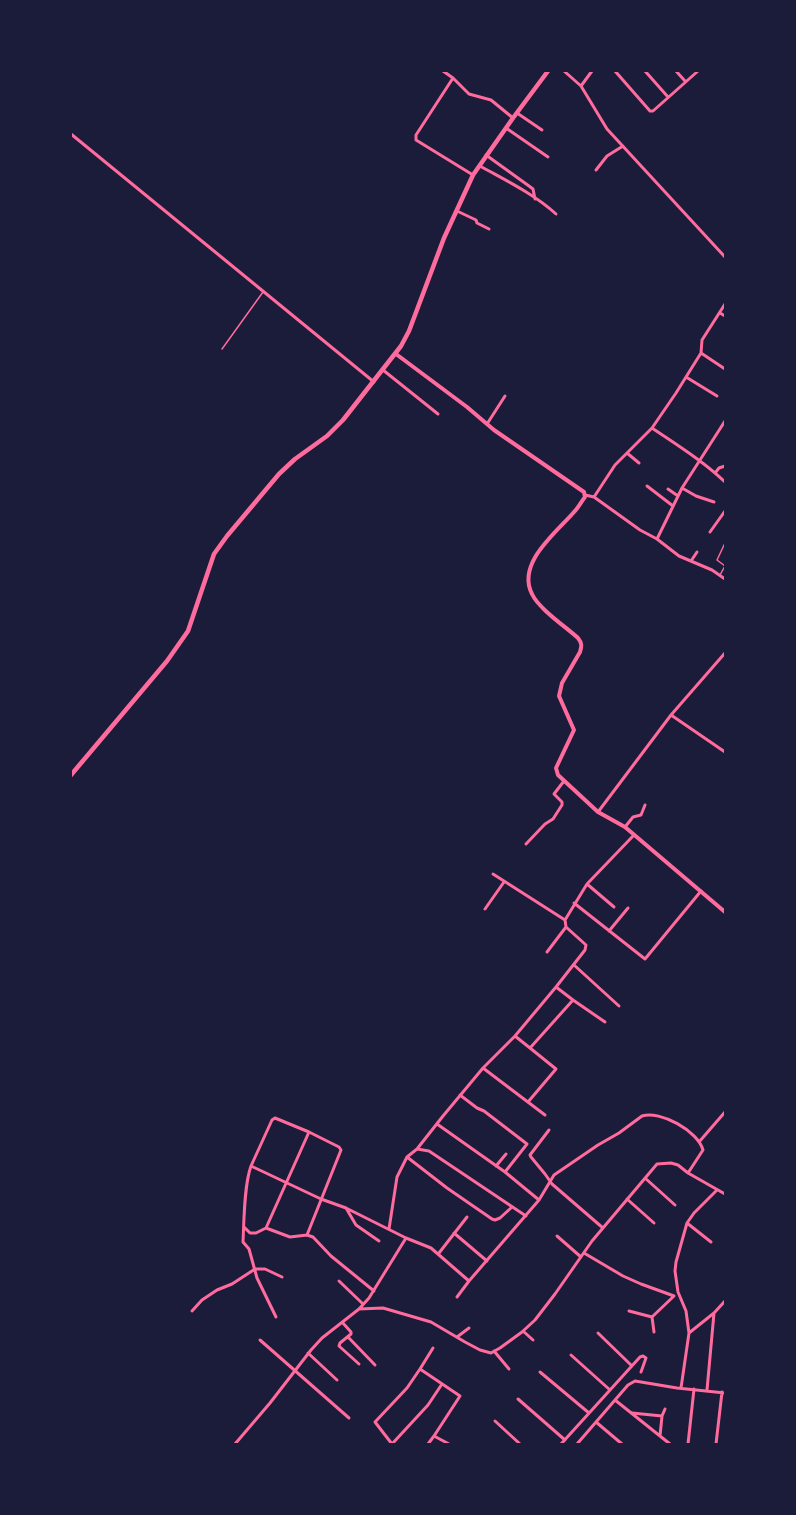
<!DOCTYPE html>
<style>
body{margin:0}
#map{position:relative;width:796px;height:1515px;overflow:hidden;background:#1b1b3a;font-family:"Source Sans 3",sans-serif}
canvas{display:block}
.frame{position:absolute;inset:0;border:72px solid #1b1b3a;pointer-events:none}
</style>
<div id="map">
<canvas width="796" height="1515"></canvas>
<div class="frame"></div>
</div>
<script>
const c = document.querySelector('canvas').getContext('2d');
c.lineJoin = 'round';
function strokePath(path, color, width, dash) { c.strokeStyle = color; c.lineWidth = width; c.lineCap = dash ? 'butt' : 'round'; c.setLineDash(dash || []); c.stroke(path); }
const service = new Path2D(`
 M222,349l41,-57
 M725,543l-8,17 8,6
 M720,575l5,-9`);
const minor = new Path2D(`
 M443,71l10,7 -37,57v5l57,35
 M564,71l17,15 26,43 118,128
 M615,71l35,40h3l45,-40
 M645,71l23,26
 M676,71l9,10
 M453,78l16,16 22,6 22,18
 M581,86l11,-15
 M517,113l25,17
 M506,128l42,29
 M71,134l303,248
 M486,155l43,31 4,3 2,10
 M480,166c25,14 54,28 76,48
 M596,170l11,-14 16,-10
 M457,211l19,9 1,3 12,6
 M720,313l5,3
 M701,353l24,16
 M383,370l55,44
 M686,377l31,19
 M487,424l18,-28
 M652,428c25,17 51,33 73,54
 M627,453l12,10
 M715,473l4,-5 6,-2
 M647,486l26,20
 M682,488l14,8 18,6
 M668,489l10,7
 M585,495l9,2 46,33 17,9 22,17 33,14 13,9
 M594,497l21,-32 37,-37 24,-35 25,-40 1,-13 23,-36
 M710,532l15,-21
 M657,539l25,-51 43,-67
 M691,561l6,-9
 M671,715l54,37
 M598,812l73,-97 54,-62
 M625,827l8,-10 8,-2 4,-10
 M526,844l19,-20 8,-5 9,-14v-3l-8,-8 10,-13
 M493,874l72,46
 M587,884l27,23
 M574,903l71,56 56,-68
 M485,909l19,-27
 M609,931l19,-23
 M547,952l19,-25
 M574,965l45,41
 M573,1000l32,22
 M515,1036l15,12 43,-48 -17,-13
 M483,1068l62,47
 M460,1095l17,13 7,3 43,33 -22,28
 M528,1102l28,-33 -26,-21
 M437,1124l68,48 34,28
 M549,1130l-19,25 1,2 14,17 7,10 51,44
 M699,1142l26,-30
 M417,1149l12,2 97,65
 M407,1157l40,31 45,31 3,1 5,-2 12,-11
 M251,1166l21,-46 3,-2 34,14 30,15 2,3 -34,85
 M496,1166l10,-12
 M645,1178l30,27
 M627,1199l27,24
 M346,1208l10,17 23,16
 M687,1223l24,19
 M244,1227l6,6h6l10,-5 43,-96
 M266,1228l24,9 17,-2 6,2 18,19 43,35
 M389,1229l8,-52 10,-20 10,-8 26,-33 40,-48 32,-32 41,-49 29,-37 1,-5 -20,-18 -1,-7 22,-36 47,-49
 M454,1233l33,28
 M557,1236l24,21
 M406,1238l25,10 38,33
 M439,1253l28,-36
 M584,1253l39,23 18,8 33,12
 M339,1281l24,23
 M457,1297l12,-16 70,-81 15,-25 44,-30 21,-12 23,-17c18,-6 56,15 61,34l-15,23
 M359,1309l24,-1 48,14 34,20 15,8 11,3 9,-5 22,-16 13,-12 20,-26 37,-53 65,-77 14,-1 7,2 10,8 37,21
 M192,1311l10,-11 15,-10 15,-6 23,-15h10l17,8
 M629,1311l23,6
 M342,1322l9,10v2l-11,9 -1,3 20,18
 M523,1331l10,9
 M654,1332l-2,-15 22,-21
 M598,1333l34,33
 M689,1333l25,-20 11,-12
 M348,1337l27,28
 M457,1337l12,-9
 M260,1340l89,78
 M494,1351l15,18
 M308,1353l29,27
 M571,1355l39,35
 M420,1369l13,-21
 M540,1372l49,41
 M681,1388l8,-55 -3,-22 -8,-19 -3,-21 1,-9 11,-39 7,-10 23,-23
 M707,1390l7,-77
 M518,1399l47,41
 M615,1400l55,44
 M632,1413l30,3
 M495,1421l25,23
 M596,1422l26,22
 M434,1436l15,8
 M660,1436l2,-20 3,-7
 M235,1444l35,-41 41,-53 11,-12 37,-29 10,-11 37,-60 -60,-30 -25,-9 -70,-33c-7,19 -7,56 -8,76l6,7 8,29 19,39
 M392,1444l-17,-22 32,-34 13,-19 40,27 -26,40 -6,8
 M392,1444l36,-39 14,-21
 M561,1444l79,-87 3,-1 3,2 -5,14
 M577,1444l51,-59 7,-4 42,7 48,5
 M688,1444l6,-55
 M716,1444l6,-52`);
const tertiary = new Path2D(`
 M396,354l71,53 27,23 90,62 1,5c-4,5 -7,11 -11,15 -17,20 -58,51 -42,82 7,15 34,33 46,44 4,5 4,8 2,14l-18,31 -3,13 15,34 -18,38 2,7 40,37 27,15 100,85`);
const secondary = new Path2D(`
 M71,775l96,-114 21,-30 26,-77 13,-18 52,-62 16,-15 32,-23 16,-16 58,-74 8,-15 35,-93 29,-63 40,-57 35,-47`);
strokePath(service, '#ff6b9d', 1.5);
strokePath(minor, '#ff6b9d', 3);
strokePath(tertiary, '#ff6b9d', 4);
strokePath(secondary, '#ff6b9d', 4.5);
</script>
